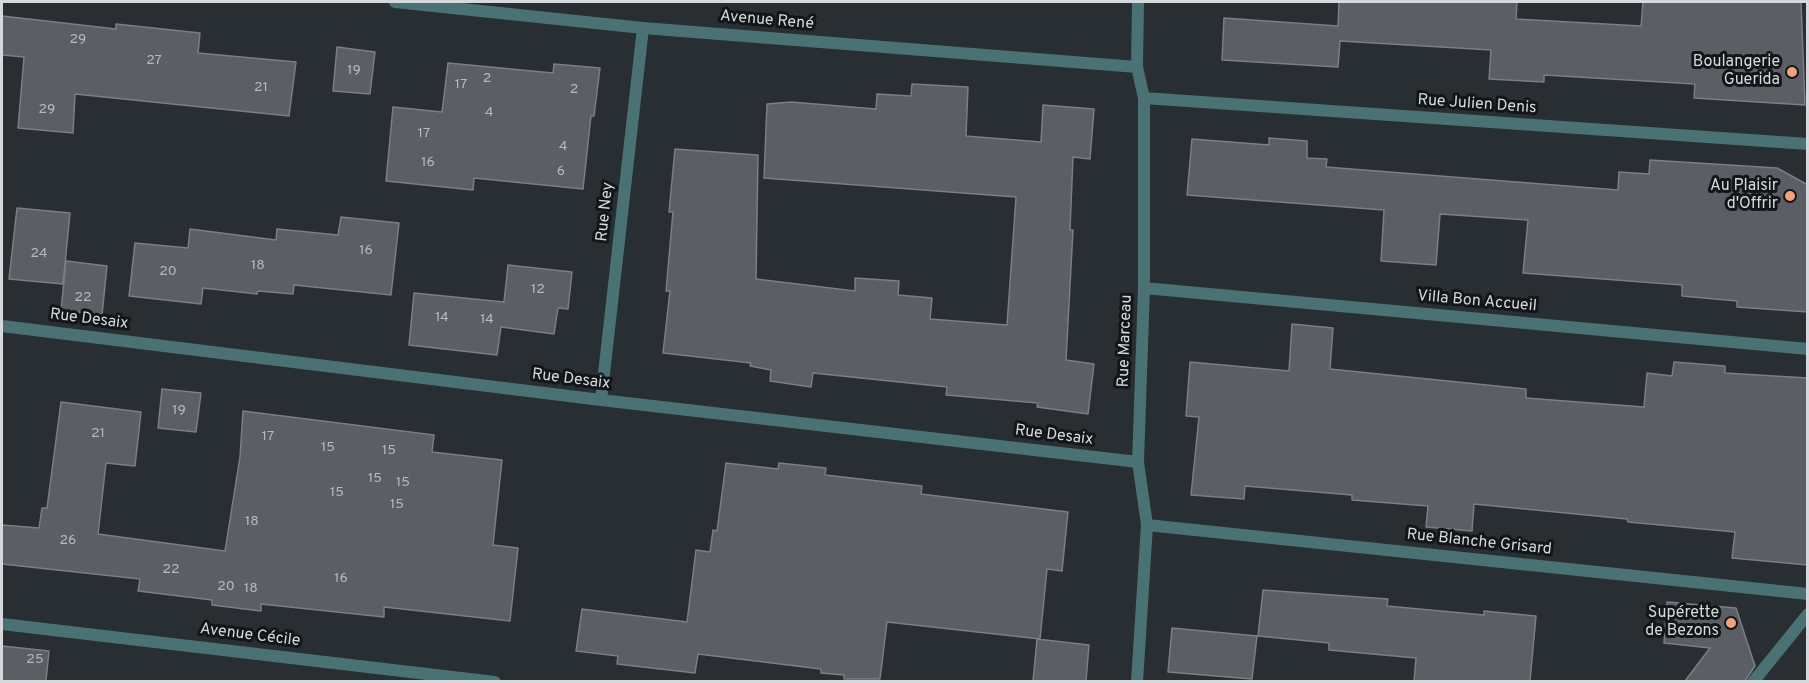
<!DOCTYPE html>
<meta charset="utf-8">
<style>
body{margin:0}
#map{position:relative;width:1809px;height:683px;overflow:hidden;background:#282e32;font-family:Overpass,sans-serif}
canvas{display:block}
.frame{position:absolute;inset:0;border:3px solid #d5d9db;pointer-events:none}
</style>
<div id="map">
<canvas width="1809" height="683"></canvas>
<div class="frame"></div>
</div>
<script>
const c = document.querySelector('canvas').getContext('2d');
c.lineJoin = 'round';
function fillPath(path, color) { c.fillStyle = color; c.fill(path, 'evenodd'); }
function strokePath(path, color, width, dash) { c.strokeStyle = color; c.lineWidth = width; c.lineCap = dash ? 'butt' : 'round'; c.setLineDash(dash || []); c.stroke(path); }
function write(font, color, halo, rows, align = 'center') {
  c.font = font + ' Overpass,sans-serif'; c.lineWidth = 6; c.setLineDash([]); c.textBaseline = 'middle'; c.strokeStyle = halo; c.fillStyle = color; for (const [text, x, y, turn = 0] of rows) {
    c.save(); c.translate(x, y); c.rotate((+turn || 0) * Math.PI / 180); c.textAlign = isNaN(turn) ? turn : align; if (halo) c.strokeText(text, 0, 0); c.fillText(text, 0, 0); c.restore();
  }
}
const building = new Path2D(`
 M1339,2h178l-1,17 125,7 2,-24h158l4,103 -111,-7 1,-14 -151,-9v7l-55,-3 2,-29 -151,-9 -2,26 -116,-7 2,-42 114,8z
 M2,16l114,13v-5l84,9 -2,20 98,9 -7,54 -214,-22 -2,39 -55,-5 6,-71 -22,-2z
 M337,47l38,5 -5,42 -37,-3z
 M448,63l105,10 1,-9 46,4 -6,48h-3l-8,73 -109,-11 -1,12 -87,-9 7,-74 49,5z
 M912,84l56,3 -2,49 75,6 2,-37 51,4 -4,50 -17,-2 -3,73h3l-7,130 28,4 -6,50 -51,-7 1,-4 -92,-8 1,-8 -134,-14 -2,14 -41,-6 1,-11 -21,-4 1,-3 -88,-10 7,-62h-4l7,-79h-4l6,-63 83,6 -2,124 99,12v-13l44,3 -1,14 34,3 -2,21 77,6 9,-128 -252,-19 3,-74 24,-2 85,7 1,-15 34,2z
 M1269,138l38,3v17l20,1 -1,8 292,23 1,-18 30,2 1,-14 127,8 31,17v127l-71,-5v-6l-55,-5v-11l-159,-12 5,-53 -88,-6 -4,51 -55,-4 3,-51 -197,-15 5,-56 77,6z
 M17,208l53,5 -7,71 -54,-5z
 M341,217l58,6 -8,72 -97,-10 -1,9 -35,-3 -1,3 -54,-6 -2,16 -72,-8 6,-53 53,5 2,-19 86,11 1,-11 61,6z
 M66,261l41,5 -5,49 -41,-5z
 M508,265l64,7 -4,37 -10,-1 -4,26 -53,-7 -4,28 -88,-10 5,-52 90,9z
 M1292,324l41,4 -3,41 196,20v9l118,9 3,-34 25,3 2,-14 51,4v7l83,5v187l-76,-7 3,-26 -107,-10 -1,-3 -153,-15 -2,27 -46,-4 2,-21 -76,-6v-5l-107,-9 -1,13 -53,-4 8,-78 -13,-1 4,-54 99,9z
 M162,389l39,4 -5,39 -38,-4z
 M61,402l80,10 -6,54 -29,-3 -8,71 127,17 15,-94 3,-46 191,24 -2,17 70,8 -9,85 25,3 -8,73 -126,-14v10l-123,-13v7l-49,-6v-5l-74,-9 2,-12 -138,-15v-39l37,3 3,-20h5z
 M726,463l52,6 1,-6 47,5 -1,7 97,11 -1,8 147,18 -6,59 -15,-2 -7,70 -153,-17 -7,57h-36v-4l-23,-2v-4l-123,-15 -3,19 -78,-9 1,-8 -42,-5 6,-42 105,13 9,-72 14,2 3,-22 4,1z
 M1263,590l125,9 -1,7 97,9v-4l52,5 -6,65h-116l2,-23 -87,-8v-7l-71,-7z
 M1667,602l69,6 19,58 -10,15h-60l25,-33 -46,-5z
 M1172,628l85,8 -5,43 -84,-7z
 M1037,639l52,6 -3,36h-53z
 M2,646l47,5 -3,30h-44z`);
const street = new Path2D(`
 M395,2l248,26 494,39
 M1144,98l664,46
 M1144,288l664,61
 M2,326l599,74 537,62
 M601,400l42,-372
 M1147,525l661,69
 M2,624l493,58
 M1137,682l10,-157 -9,-63 6,-174v-190l-7,-31 1,-65
 M1753,682l55,-68`);
const markers = [
 [1792,72,6,"#f1a17c"],
 [1790,196,6,"#f1a17c"],
 [1731,623,6,"#f1a17c"]
];
const numberNames = [
 ["29",78,40],
 ["27",154,61],
 ["19",354,71],
 ["2",487,79],
 ["17",461,85],
 ["21",261,88],
 ["2",574,90],
 ["29",47,110],
 ["4",489,113],
 ["17",424,134],
 ["4",563,147],
 ["16",428,163],
 ["6",561,172],
 ["16",366,251],
 ["24",39,254],
 ["18",258,266],
 ["20",168,272],
 ["12",538,290],
 ["22",83,298],
 ["14",442,318],
 ["14",487,320],
 ["19",179,411],
 ["21",98,434],
 ["17",268,437],
 ["15",328,448],
 ["15",389,451],
 ["15",375,479],
 ["15",403,483],
 ["15",337,493],
 ["15",397,505],
 ["18",252,522],
 ["26",68,541],
 ["22",171,570],
 ["16",341,579],
 ["20",226,587],
 ["18",251,589],
 ["25",35,660]
];
const streetNames = [
 ["Avenue René",767,21,5],
 ["Rue Julien Denis",1477,105,4],
 ["Rue Ney",606,212,-84],
 ["Villa Bon Accueil",1477,302,5],
 ["Rue Desaix",89,320,7],
 ["Rue Marceau",1126,341,-88],
 ["Rue Desaix",571,380,7],
 ["Rue Desaix",1054,436,7],
 ["Rue Blanche Grisard",1479,543,6],
 ["Avenue Cécile",250,636,7]
];
const poiNames = [
 ["Boulangerie",1780,63],
 ["Guerida",1780,81],
 ["Au Plaisir",1778,187],
 ["d'Offrir",1778,205],
 ["Supérette",1719,614],
 ["de Bezons",1719,632]
];
fillPath(building, '#5b5e64');
strokePath(building, '#7b7e84', 1.5);
strokePath(street, '#4a7173', 12);
for (const [x, y, r, color] of markers) { const dot = new Path2D(); dot.arc(x, y, r, 0, 2 * Math.PI); c.fillStyle = color; c.fill(dot); strokePath(dot, '#131618', 2); }
write('14px', '#b6babd', null, numberNames);
write('16px', '#d5d9db', '#131618', streetNames);
write('16px', '#d5d9db', '#131618', poiNames, 'right');
</script>
